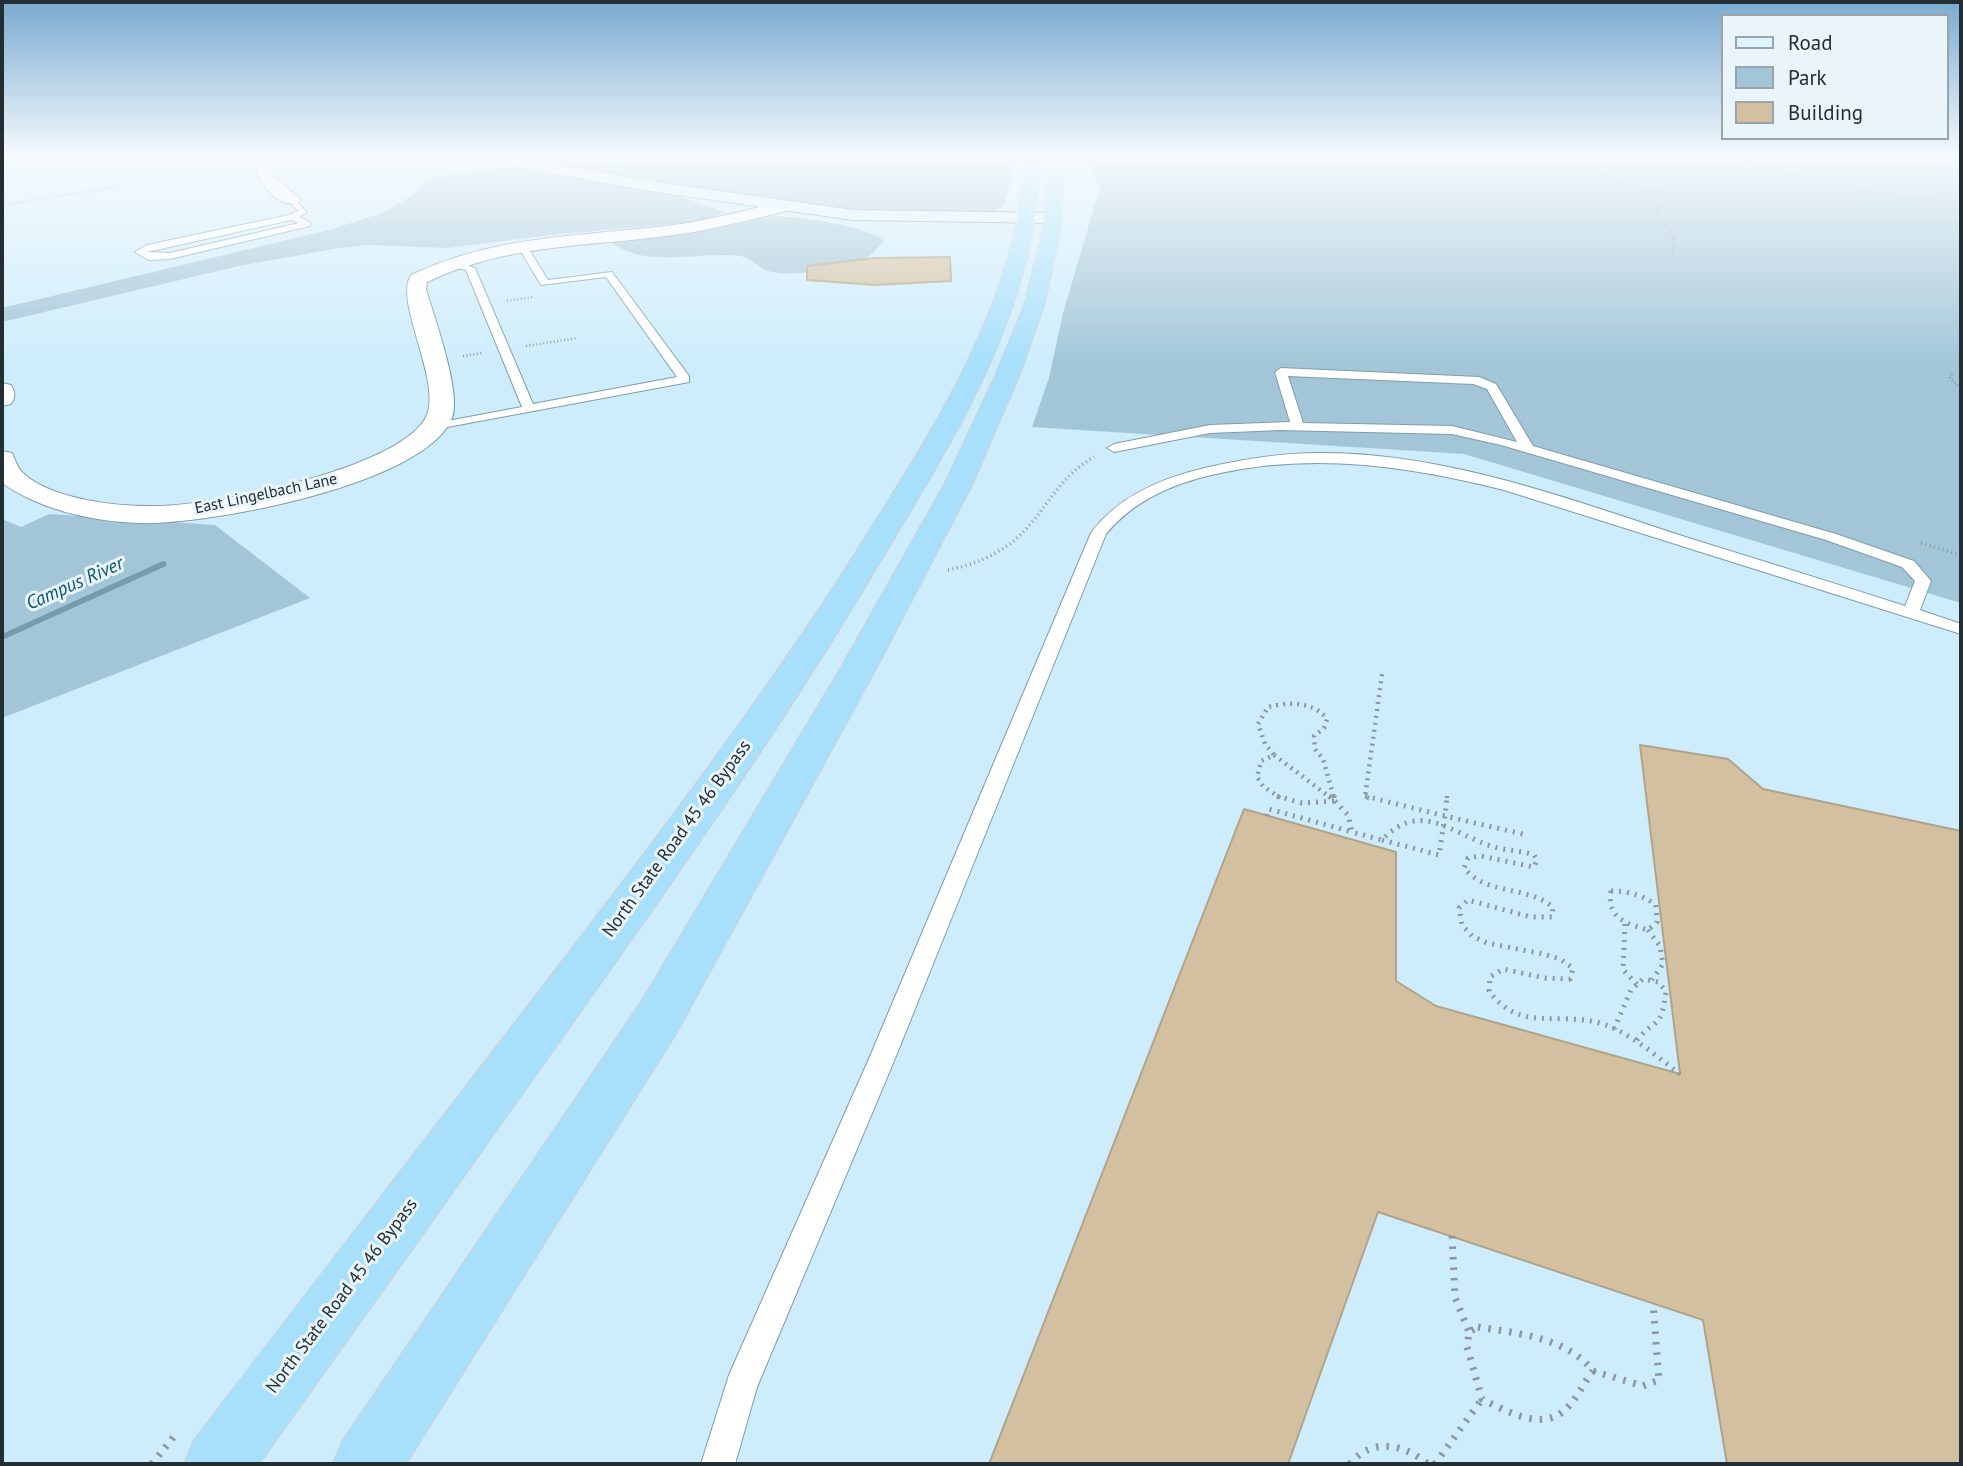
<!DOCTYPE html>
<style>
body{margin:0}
#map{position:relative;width:1963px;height:1466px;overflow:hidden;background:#e9f5fb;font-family:"PT Sans",sans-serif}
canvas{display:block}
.frame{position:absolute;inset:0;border:4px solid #222e34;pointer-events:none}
.legend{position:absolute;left:1721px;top:14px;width:228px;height:126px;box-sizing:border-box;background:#e9f5fb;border:2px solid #99a5ab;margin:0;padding:9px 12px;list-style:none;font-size:21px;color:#222e34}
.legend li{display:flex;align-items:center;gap:14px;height:35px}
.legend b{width:35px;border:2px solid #99a5ab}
</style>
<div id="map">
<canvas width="1963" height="1466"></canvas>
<div class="frame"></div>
<ul class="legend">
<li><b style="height:9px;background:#dff4fe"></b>Road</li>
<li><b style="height:19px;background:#a2c6d8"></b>Park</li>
<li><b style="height:19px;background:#d2c0a0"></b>Building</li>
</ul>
</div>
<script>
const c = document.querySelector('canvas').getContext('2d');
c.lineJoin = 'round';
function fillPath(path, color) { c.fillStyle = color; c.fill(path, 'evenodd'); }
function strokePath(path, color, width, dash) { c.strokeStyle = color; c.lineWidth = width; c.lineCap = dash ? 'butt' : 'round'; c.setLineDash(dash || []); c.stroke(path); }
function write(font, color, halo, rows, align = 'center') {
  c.font = font + ' "PT Sans",sans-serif'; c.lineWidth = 6; c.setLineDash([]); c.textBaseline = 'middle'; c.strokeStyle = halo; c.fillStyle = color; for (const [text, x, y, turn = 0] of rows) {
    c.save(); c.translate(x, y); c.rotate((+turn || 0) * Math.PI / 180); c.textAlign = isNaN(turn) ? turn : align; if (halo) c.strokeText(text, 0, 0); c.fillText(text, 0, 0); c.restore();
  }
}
const built = new Path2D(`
 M2,158h1959v1306h-1959z`);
const green = new Path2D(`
 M599,158h416c-1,9 -9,48 -15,51 -20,11 -146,0 -175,-3l-285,-43z
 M1087,158h874v445l-497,-149 -432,-27 17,-49 14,-65 37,-126z
 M500,167h28l151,29 46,16 -20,9 -154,14 -103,13 -80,-3 -35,4 -94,17 -237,56v-14l331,-79 49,-16 28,-16 18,-18z
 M774,216c25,1 92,9 110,25 -5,5 -10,12 -15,15 -22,12 -78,22 -101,15 -11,-4 -16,-13 -28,-15 -43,-5 -96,14 -132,-16l68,-5z
 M49,514l166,11 95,73 -308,120v-199l19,8z`);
const stream = new Path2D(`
 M163,561l3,1v4l-164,74v-6z`);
const building = new Path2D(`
 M950,257l1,24 -76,4 -68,-5v-14l67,-8z
 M1640,745l88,14 35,30 198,42v633h-234l-24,-144 -325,-108 -90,252h-299l255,-655 152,43v129l40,25 244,68z`);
const pathFar5 = new Path2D(`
 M1599,158l6,9 -4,11 5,3 58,12 -7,20 17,25 -1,19
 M1737,158l7,3 63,-3
 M1744,161l92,26 125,18
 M297,172l70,-3 14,4 -41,7 -41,-8
 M184,174l57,-11
 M2,205l119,-19`);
const pathFar4 = new Path2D(`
 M507,301l26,-4
 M526,346l51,-8
 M463,356l19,-3
 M1952,374l-2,4 11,10`);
const pathFar3 = new Path2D(`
 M1921,543l40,12
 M948,570c30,-6 59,-19 80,-43 22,-25 35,-53 66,-70`);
const pathFar2 = new Path2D(`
 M1274,755l57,43
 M1280,798l-17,-12 -6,-9 4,-16 13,-6 -9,-11 -7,-20 10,-17c19,-5 46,-6 59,12l-3,9 -10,8 1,13 8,10 11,39
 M1369,798l-4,-1 17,-123
 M1447,798v-3`);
const pathFar1 = new Path2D(`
 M1277,796l25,7 33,-2
 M1329,796l5,4
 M1334,796l1,5
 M1365,796l80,20 2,-20
 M1335,801l13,14 4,17 30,8c38,-40 67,-8 109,6 14,5 29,4 43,9l3,5 -3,7 -53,-11 -13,2 -4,10c23,28 62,17 89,39l-1,10h-21l-63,-17 -9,8 3,17 10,11 15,7 56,11 17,5 13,9 -3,11 -25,-1 -42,-9 -13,8 -1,14c32,43 68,19 114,33 29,10 53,32 77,50
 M1267,816l2,-7 83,23
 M1382,840l57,15 6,-39 82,19
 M1611,891c17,0 31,4 45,14l1,17 -9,8c-21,-6 -42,-12 -37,-39z
 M1625,924l-2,46 14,14
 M1648,930l12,16 3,18 -11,16
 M1614,1029l17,-39 12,-11 15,3 8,9c-5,40 -9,25 -30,50`);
const path = new Path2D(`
 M1452,1236l3,61 14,35
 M1478,1327c39,6 90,11 115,44 -9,11 -15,26 -25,36 -24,26 -60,5 -86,-8l-15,-52 2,-15z
 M1593,1371l50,15 16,-6 -6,-77
 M152,1464l23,-29
 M1350,1464c22,-27 54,-20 78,0
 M1435,1464l47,-65`);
const service = new Path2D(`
 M109,158h9l16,9 26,-6 -4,-3h10l6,4 -39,9z
 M292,198l15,14 -8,5 11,5v4l-140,33 -21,1 -14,-8 12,-7 142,-30 9,-4 -10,-11zM291,220l8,3 -129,30 -23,-1z
 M522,242l3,1 23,37 64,-8 77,104v6l-263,49v-6l96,-18 -56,-137 -19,-5 -2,-2 5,-3 25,8 58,136 144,-27 -71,-100 -65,8 -24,-40z
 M1281,368l198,9 17,7 37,62 303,88 78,27 17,20 -11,29 41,14v10l-457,-144c-96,-24 -190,-38 -288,-16 -42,9 -82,26 -110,60l-212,527 -137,326 -22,77h-34l28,-89 139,-314 223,-528c28,-38 73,-56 118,-66 36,-8 72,-14 109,-14 131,-1 258,49 380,88 69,21 139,43 207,65l10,-25 -13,-14 -76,-27 -325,-95 -49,-11 -172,-4 -70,3 -96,19 -7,-4 7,-4 96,-19 80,-3 -15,-50zM1288,376l185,8 14,5 30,53 -65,-16 -149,-3z`);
const minor = new Path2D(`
 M262,158h18l-9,7 1,11 26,21 2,3 -2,3c-20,5 -43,-21 -41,-40z
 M784,201l8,5 -2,4c-38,9 -77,20 -116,25 -86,12 -166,8 -247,47l-1,7c8,28 36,104 26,129 -26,67 -249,108 -314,105 -47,-2 -97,-13 -136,-40v-32l10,2c3,6 5,14 10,19 28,28 98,35 136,34 58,-1 236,-36 267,-87 20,-33 -32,-117 -14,-144 87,-41 170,-38 263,-50 37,-5 73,-15 110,-24z
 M2,383l9,2c4,7 5,12 0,19l-9,2z`);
const tertiary = new Path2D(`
 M2,158h9l-9,5z`);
const secondary = new Path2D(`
 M485,158h34l124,22 210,30 200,3 9,5 -9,5 -200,-3 -210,-30 -151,-28z`);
const trunk = new Path2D(`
 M1025,158h14c-1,34 -4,67 -12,100 -27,109 -89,208 -147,304 -77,131 -163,256 -250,380 -123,175 -247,348 -371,522h-75l10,-24c127,-167 255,-331 382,-497 98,-128 194,-256 280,-391 59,-93 121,-188 152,-295 10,-32 13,-65 17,-99z
 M1056,164l8,5 -4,65 -16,72 -24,68 -48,111 -96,184 -199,363 -271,432h-73l10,-24 298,-438 199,-333 104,-184 52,-111 28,-68 18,-72 6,-65z`);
const farStreetnames = [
 ["East Lingelbach Lane",266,494,-12]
];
const streetNames = [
 ["North State Road 45 46 Bypass",677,839,-54],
 ["North State Road 45 46 Bypass",342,1296,-53]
];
const waterNames = [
 ["Campus River",75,584,-24]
];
fillPath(built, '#cdedfc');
fillPath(green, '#a2c6d8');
fillPath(stream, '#769bad');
fillPath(building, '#d2c0a0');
strokePath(building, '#b1a38a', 2);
strokePath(service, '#7f9caa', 2);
strokePath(minor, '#7f9caa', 2);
strokePath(tertiary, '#7f9caa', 2);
strokePath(secondary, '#7f9caa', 2);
strokePath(trunk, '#ced1d2', 2);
strokePath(pathFar5, '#8c989e', 2, [1, 2.5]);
strokePath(pathFar4, '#8c989e', 2.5, [1, 2.5]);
strokePath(pathFar3, '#8c989e', 3.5, [1, 3.5]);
strokePath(pathFar2, '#8c989e', 4.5, [2, 5]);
strokePath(pathFar1, '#8c989e', 5, [2, 6]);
strokePath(path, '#8c989e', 7, [2.5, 8]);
fillPath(service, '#fff');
fillPath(minor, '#fff');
fillPath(tertiary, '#fff');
fillPath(secondary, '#dff4fe');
fillPath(trunk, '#a8e0fb');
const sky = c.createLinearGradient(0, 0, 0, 364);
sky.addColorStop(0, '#7aaad0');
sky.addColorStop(0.43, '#f5fafd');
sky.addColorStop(1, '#f5fafd00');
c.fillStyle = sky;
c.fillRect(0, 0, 1963, 364);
write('16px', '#222e34', '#e9f5fb', farStreetnames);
write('18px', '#222e34', '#e9f5fb', streetNames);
write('italic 19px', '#08536d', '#e9f5fb', waterNames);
</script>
